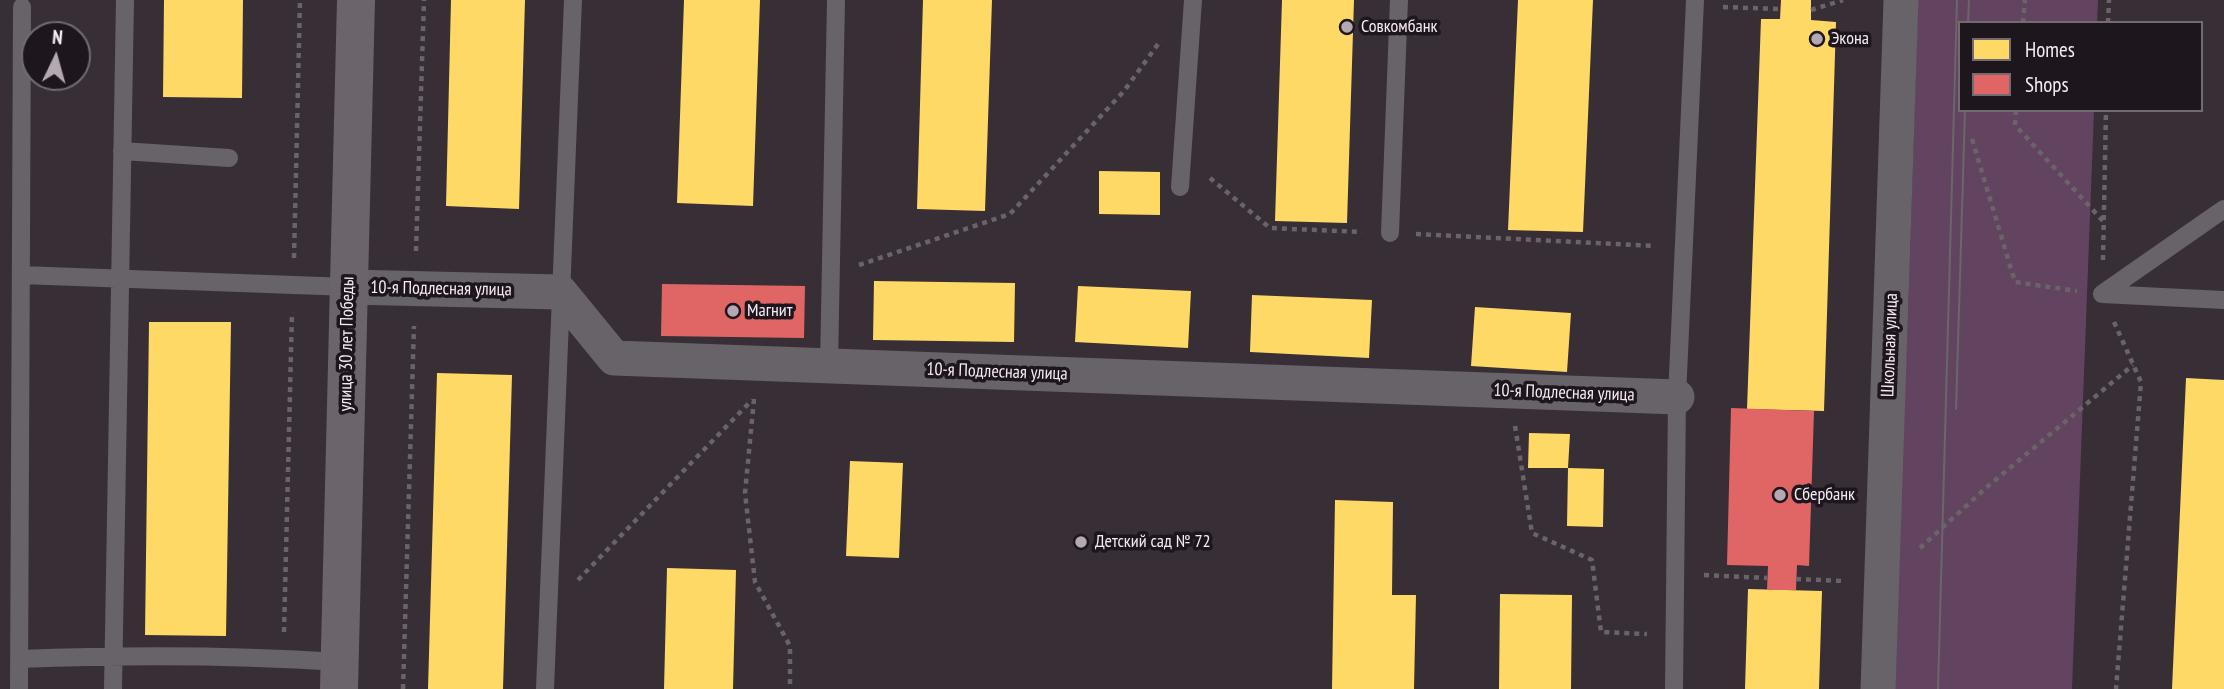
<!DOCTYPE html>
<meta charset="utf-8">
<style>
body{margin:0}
#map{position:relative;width:2224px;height:689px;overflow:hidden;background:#382e36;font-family:"PT Sans Narrow",sans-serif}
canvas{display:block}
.legend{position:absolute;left:1958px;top:21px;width:245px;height:91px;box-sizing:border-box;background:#1d161c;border:2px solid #746b72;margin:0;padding:9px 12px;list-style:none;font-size:21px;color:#f6ebf4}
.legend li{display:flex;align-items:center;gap:14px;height:35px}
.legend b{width:35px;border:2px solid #746b72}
.north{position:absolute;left:21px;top:21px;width:70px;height:70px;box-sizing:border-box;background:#1d161c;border:2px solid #746b72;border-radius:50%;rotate:5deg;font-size:19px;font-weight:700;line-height:28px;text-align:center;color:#f6ebf4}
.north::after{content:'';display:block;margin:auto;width:24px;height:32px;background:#b4a9b2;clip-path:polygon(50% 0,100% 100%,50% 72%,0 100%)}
</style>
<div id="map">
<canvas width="2224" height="689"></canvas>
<ul class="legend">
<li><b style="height:19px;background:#ffd966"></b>Homes</li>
<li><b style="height:19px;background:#e06666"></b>Shops</li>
</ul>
<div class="north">N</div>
</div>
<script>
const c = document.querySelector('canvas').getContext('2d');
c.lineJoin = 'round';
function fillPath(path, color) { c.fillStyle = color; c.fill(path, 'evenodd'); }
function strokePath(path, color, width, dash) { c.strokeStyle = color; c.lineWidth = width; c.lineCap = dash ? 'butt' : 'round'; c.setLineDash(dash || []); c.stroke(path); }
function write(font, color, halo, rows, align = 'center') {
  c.font = font + ' "PT Sans Narrow",sans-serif'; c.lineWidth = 7; c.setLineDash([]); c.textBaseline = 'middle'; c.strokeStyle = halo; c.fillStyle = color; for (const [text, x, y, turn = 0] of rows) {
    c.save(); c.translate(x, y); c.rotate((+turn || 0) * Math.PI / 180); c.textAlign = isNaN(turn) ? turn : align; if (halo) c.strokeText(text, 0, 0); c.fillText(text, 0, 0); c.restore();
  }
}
const green = new Path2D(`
 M1918,0h180l-1,23h-137v87h134l-22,579h-180l16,-374z`);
const homes = new Path2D(`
 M164,0h79l-1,98 -79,-1z
 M451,0h74l-6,209 -73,-3z
 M684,0h76l-7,206 -76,-3z
 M923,0h69l-7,211 -68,-2z
 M1282,0h72l-7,223 -72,-2z
 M1518,0h75l-10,232 -75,-2z
 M1781,0h30v20l25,2 -12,389 -77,-2 14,-390h19z
 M1099,171l61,1v43l-61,-1z
 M874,281l141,2 -1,59 -141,-2z
 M1078,286l113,5 -3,57 -113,-6z
 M1252,295l120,5 -3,58 -119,-6z
 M1475,307l96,6 -4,59 -96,-6z
 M149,322h82l-5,314 -81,-1z
 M437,373l75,2 -9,314h-75z
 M2186,378l38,2v309h-52z
 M1529,433l41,1 -2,34 36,1 -1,58 -36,-1 1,-58h-40z
 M850,461l53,2 -4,95 -53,-2z
 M1335,500l58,2 -1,93h24l-2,94h-82z
 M667,568l69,2 -3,119h-69z
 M1748,589l74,2 -3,98h-74z
 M1500,594l72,1 -1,94h-72z`);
const shops = new Path2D(`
 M662,284l143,2 -1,52 -143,-2z
 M1731,408l83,3 -5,155 -12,-1 -1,25h-29l1,-24 -41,-1z`);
const path = new Path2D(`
 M1723,7l57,2
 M1811,10l32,-10
 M2023,23l2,-23
 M2108,23l1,-23
 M2016,110l-1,15 88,96
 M1972,139l43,143 62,9
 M1210,178l60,50 92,4
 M1416,234l239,12
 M416,251l8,-251
 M294,258l6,-258
 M2103,260l3,-150
 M859,265l151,-51 114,-123 37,-51
 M2114,322l27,60 -25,307
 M754,399l-9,94 10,89 35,64v43
 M1515,426l17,107 60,27 9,72 46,2
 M1920,548l67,-61 146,-122
 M1704,575l63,3
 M1796,579l48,2
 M578,580l174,-180
 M284,632l8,-320
 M403,689l11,-363`);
const lane = new Path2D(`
 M122,151l107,7
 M1180,187l13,-187
 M1390,233l9,-233
 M21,275l328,12
 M2102,294l122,-85
 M2102,294l122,6
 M829,366l7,-366
 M19,659c107,-4 214,-4 320,3
 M19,689l3,-682
 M113,689l12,-689
 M545,689l28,-689
 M1674,689l3,-292 18,-397`);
const street = new Path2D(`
 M349,287l211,5 54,66 1063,39
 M1878,689l23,-689`);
const secondary = new Path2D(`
 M339,689l17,-689`);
const tram = new Path2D(`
 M1968,23l1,-23
 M1956,409l9,-299
 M1938,689l19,-689`);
const markers = [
 [1347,27,7,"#b4a9b2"],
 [1817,39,7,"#b4a9b2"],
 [733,311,7,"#b4a9b2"],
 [1780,495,7,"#b4a9b2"],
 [1081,542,7,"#b4a9b2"]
];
const poiNames = [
 ["Совкомбанк",1361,27],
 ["Экона",1831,39],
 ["Магнит",747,311],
 ["Сбербанк",1794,495],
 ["Детский сад № 72",1095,542]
];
const streetNames = [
 ["10-я Подлесная улица",441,289,1],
 ["улица 30 лет Победы",347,344,-89],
 ["Школьная улица",1890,345,-88],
 ["10-я Подлесная улица",997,372,2],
 ["10-я Подлесная улица",1564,393,2]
];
fillPath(green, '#624460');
fillPath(homes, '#ffd966');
fillPath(shops, '#e06666');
strokePath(path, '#6a6469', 4.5, [5, 5]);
strokePath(lane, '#686368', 18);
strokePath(street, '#686368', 35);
strokePath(secondary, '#6c646b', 38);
strokePath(tram, '#6c656b', 2);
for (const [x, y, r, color] of markers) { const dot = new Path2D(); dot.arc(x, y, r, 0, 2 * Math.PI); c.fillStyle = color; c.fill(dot); strokePath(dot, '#1d161c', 2.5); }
write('18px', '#f6ebf4', '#1d161c', poiNames, 'left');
write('18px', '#f6ebf4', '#1d161c', streetNames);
</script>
